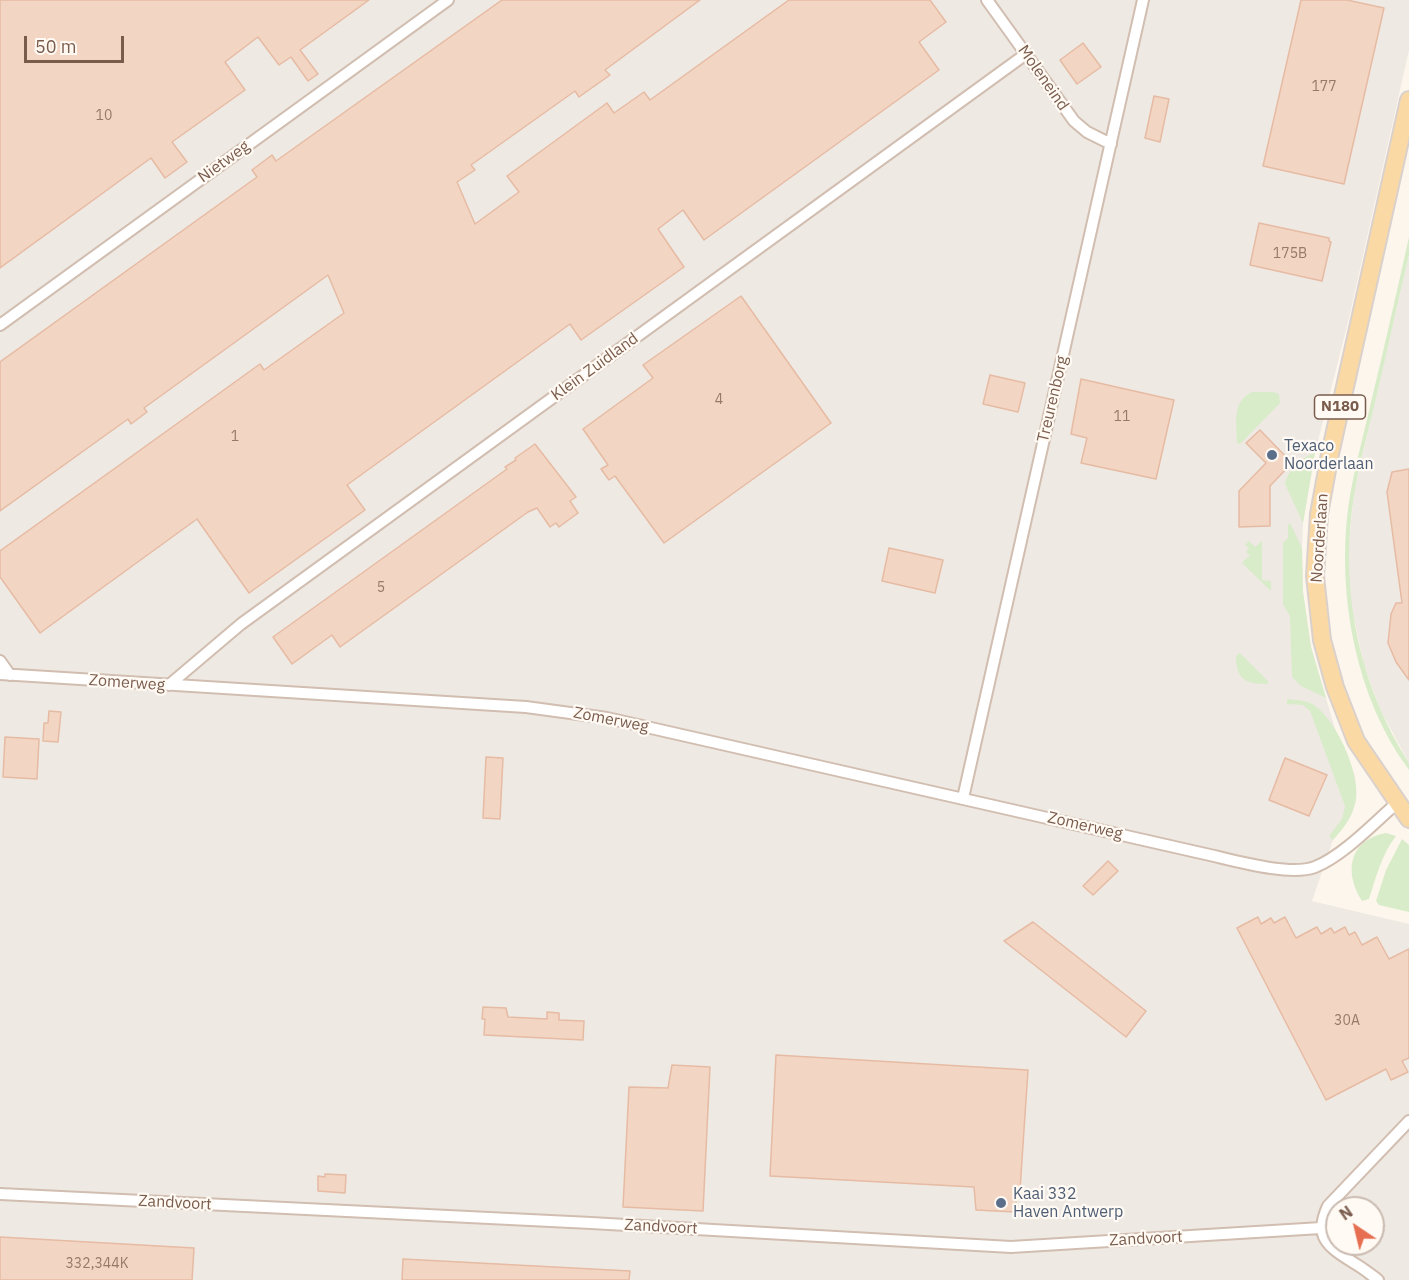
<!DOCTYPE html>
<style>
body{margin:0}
#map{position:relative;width:1409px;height:1280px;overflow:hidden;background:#fdf6ec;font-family:"IBM Plex Sans",sans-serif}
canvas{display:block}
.north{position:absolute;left:1325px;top:1196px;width:60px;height:60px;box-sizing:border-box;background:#fffaf3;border:2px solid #cabbb1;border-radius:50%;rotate:325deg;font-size:16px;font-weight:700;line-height:24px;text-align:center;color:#7a5c4d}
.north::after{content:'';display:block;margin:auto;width:21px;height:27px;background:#e76f51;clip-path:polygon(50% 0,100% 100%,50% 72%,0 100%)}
.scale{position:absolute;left:24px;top:36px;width:100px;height:27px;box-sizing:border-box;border:3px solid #7a5c4d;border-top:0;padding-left:8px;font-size:18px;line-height:21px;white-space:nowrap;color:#7a5c4d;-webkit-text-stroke:4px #fffaf3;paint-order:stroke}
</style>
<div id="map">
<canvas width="1409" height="1280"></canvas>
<div class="north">N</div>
<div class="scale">50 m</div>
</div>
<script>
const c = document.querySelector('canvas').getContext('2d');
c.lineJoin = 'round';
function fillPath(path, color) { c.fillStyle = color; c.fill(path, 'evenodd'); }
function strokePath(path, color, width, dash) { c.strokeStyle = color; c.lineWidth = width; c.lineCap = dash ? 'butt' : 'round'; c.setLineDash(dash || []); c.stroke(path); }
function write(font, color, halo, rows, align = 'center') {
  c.font = font + ' "IBM Plex Sans",sans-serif'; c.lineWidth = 4.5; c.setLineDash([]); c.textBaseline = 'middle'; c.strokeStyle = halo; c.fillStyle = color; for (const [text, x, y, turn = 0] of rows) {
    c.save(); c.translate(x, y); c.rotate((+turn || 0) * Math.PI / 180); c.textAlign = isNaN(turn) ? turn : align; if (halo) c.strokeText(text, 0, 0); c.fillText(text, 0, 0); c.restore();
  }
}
const industrial = new Path2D(`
 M0,0h1409v50l-60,268 -34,135 -12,70 -1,25 1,44 8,55 25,85 19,44 1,14 -3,21 -5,10 -15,19 -21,61 97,23v356h-1409zM1337,1208h36v36h-36z
 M1409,255v508l-29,-54 -16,-44 -12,-56 -3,-23v-43l5,-51z`);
const green = new Path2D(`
 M1409,237v18c-12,51 -23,101 -35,152 -8,34 -18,68 -22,103 -11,88 9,178 57,253v7c-53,-71 -72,-174 -61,-261 5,-37 16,-75 24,-111 13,-54 25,-107 37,-161z
 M1252,392h21l6,2 1,9 -40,41 -3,-1c0,-19 -6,-41 15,-51z
 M1315,453l-12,70 -18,-39c2,-13 18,-28 30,-31z
 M1290,523l12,25 1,44 8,55 15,51 -25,-12 -9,-9 -2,-61 -7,-12v-61l5,-5v-13z
 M1249,541l6,6 7,-6v39l9,1v10l-29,-28 8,-8 -4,-3 3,-4 -4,-3z
 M1240,653l28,28v3c-22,0 -32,-4 -32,-28z
 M1287,699c9,1 19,1 27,6 23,16 46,68 42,95 -3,16 -12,28 -23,40l-4,-4 13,-17 3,-13 -35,-95 -7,-6 -16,-1z
 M1386,833l10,3c-14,18 -20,41 -27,63l-7,2c-18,-28 -14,-61 24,-68z
 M1402,839l7,6v67l-30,-7 -3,-4 10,-31z`);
const building = new Path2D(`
 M0,0h369l-69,50 18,24 -10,7 -17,-24 -12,8 -21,-28 -33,25 20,28 -73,52 15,20 -22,16 -14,-20 -151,110z
 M502,0h198l-95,70 5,5 -31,22 -4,-6 -104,74 4,5 -18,12 18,42 44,-32 -12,-16 100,-73 7,10 30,-21 6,8 139,-100h141l16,22 -27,20 20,28 -235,170 -21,-30 -25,19 26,38 -103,73 -11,-16 -223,161 18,25 -116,83 -52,-74 -157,114 -40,-56v-26l260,-187 4,6 80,-57 -16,-38 -184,133 3,4 -16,12 -3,-5 -128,92v-149l257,-185 -5,-7 20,-15 4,6z
 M1301,0h46l37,8 -40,176 -81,-18z
 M1083,43l18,24 -24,17 -17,-24z
 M1154,96l15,3 -9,43 -15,-4z
 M1259,223l70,15v3l2,1 -9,39 -72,-16z
 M741,296l90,127 -167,120 -49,-67 -6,4 -8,-11 7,-4 -25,-36 70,-51 -10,-13z
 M990,375l35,8 -7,29 -35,-8z
 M1081,379l93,21 -18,79 -75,-16 6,-25 -16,-4z
 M1260,430l32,33 -22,23v40l-31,1v-36l27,-28 -20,-20z
 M535,444l41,53 -6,4 8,12 -19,14 -3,-4 -6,4 -13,-19 -9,4 -188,135 -8,-12 -40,29 -19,-27 234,-168 -2,-2 11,-7 -1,-2z
 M1409,469v211l-13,-18 -8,-19 3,-29 5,-11h6l-15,-111 5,-20z
 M889,548l54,12 -8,33 -53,-12z
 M49,711l12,1 -3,30 -15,-1 1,-18h4z
 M5,737l34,2 -2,40 -34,-2z
 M486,757l17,1 -3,61 -17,-1z
 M1285,758l42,17 -18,41 -40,-16z
 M1108,861l10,10 -25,24 -10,-9z
 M1258,917l3,7 10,-6 3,5 11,-6 11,21 21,-11 4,7 10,-6 3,5 11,-6 4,8 6,-3 7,13 15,-8 12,22 20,-10v109l-7,3 6,11 -17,8 -5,-11 -60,31 -89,-172z
 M1033,922l113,89 -20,26 -122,-96z
 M483,1007l23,1 2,9 39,2v-7l12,1v7l25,1 -1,19 -99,-5 1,-16h-3z
 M776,1055l252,15 -8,120h-3l-2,22 -39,-2 -2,-23 -204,-11z
 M672,1065l38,2 -7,144 -80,-4 6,-120 39,1z
 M325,1174l21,1 -1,18 -27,-2v-15l7,1z
 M0,1237l194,11 -2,32h-192z
 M403,1259l227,12 -1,9h-227z`);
const minor = new Path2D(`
 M987,0l87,121 13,11 24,12
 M0,325l448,-325
 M0,661l10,14
 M0,674l526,33 81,11 594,135c29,6 87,24 114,14 28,-11 60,-45 83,-65
 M169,685l72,-61 785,-570
 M963,798l180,-798
 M0,1194l591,29 420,24 310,-19
 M1378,1280c-8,-6 -15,-12 -24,-17 -25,-16 -41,-25 -26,-57l81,-85`);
const primary = new Path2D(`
 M1409,100l-79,354 -11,60 -4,62 7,64 13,47 21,54 53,78`);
const markers = [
 [1272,455,6,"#5c6f8a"],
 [1001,1203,6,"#5c6f8a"]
];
const numberNames = [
 ["177",1324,87],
 ["10",104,116],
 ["175B",1290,254],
 ["4",719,400],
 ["11",1122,417],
 ["1",235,437],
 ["5",381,588],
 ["30A",1347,1021],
 ["332,344K",97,1264]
];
const shields = [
 [1340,407,51]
];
const shieldNames = [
 ["N180",1340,407]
];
const streetNames = [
 ["Moleneind",1043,78,55],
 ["Nietweg",224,162,-36],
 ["Klein Zuidland",595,367,-36],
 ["Treurenborg",1053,399,-77],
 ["Noorderlaan",1320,538,-86],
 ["Zomerweg",127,683,4],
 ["Zomerweg",611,720,11],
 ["Zomerweg",1085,826,13],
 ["Zandvoort",175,1203,3],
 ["Zandvoort",661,1227,3],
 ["Zandvoort",1146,1239,-3]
];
const serviceNames = [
 ["Texaco",1284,446],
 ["Noorderlaan",1284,464],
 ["Kaai 332",1013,1194],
 ["Haven Antwerp",1013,1212]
];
fillPath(industrial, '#efe9e4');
fillPath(green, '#d8ecc9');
fillPath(building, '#f3d5c3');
strokePath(building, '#e6bba3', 1.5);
strokePath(minor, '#d1beb0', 14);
strokePath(primary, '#dad1cd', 20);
strokePath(minor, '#fff', 10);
strokePath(primary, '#fbd9a5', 16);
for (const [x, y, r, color] of markers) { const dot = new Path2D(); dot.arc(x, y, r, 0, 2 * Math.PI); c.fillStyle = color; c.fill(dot); strokePath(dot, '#fffaf3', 2); }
write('14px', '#987a6a', null, numberNames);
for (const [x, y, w] of shields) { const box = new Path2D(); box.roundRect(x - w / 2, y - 12, w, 24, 4.5); c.fillStyle = '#fffaf3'; c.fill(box); strokePath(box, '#7a5c4d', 1.5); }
write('bold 15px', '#7a5c4d', null, shieldNames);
write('16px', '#7a5c4d', '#fffaf3', streetNames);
write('16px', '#4e5e75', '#fffaf3', serviceNames, 'left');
</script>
